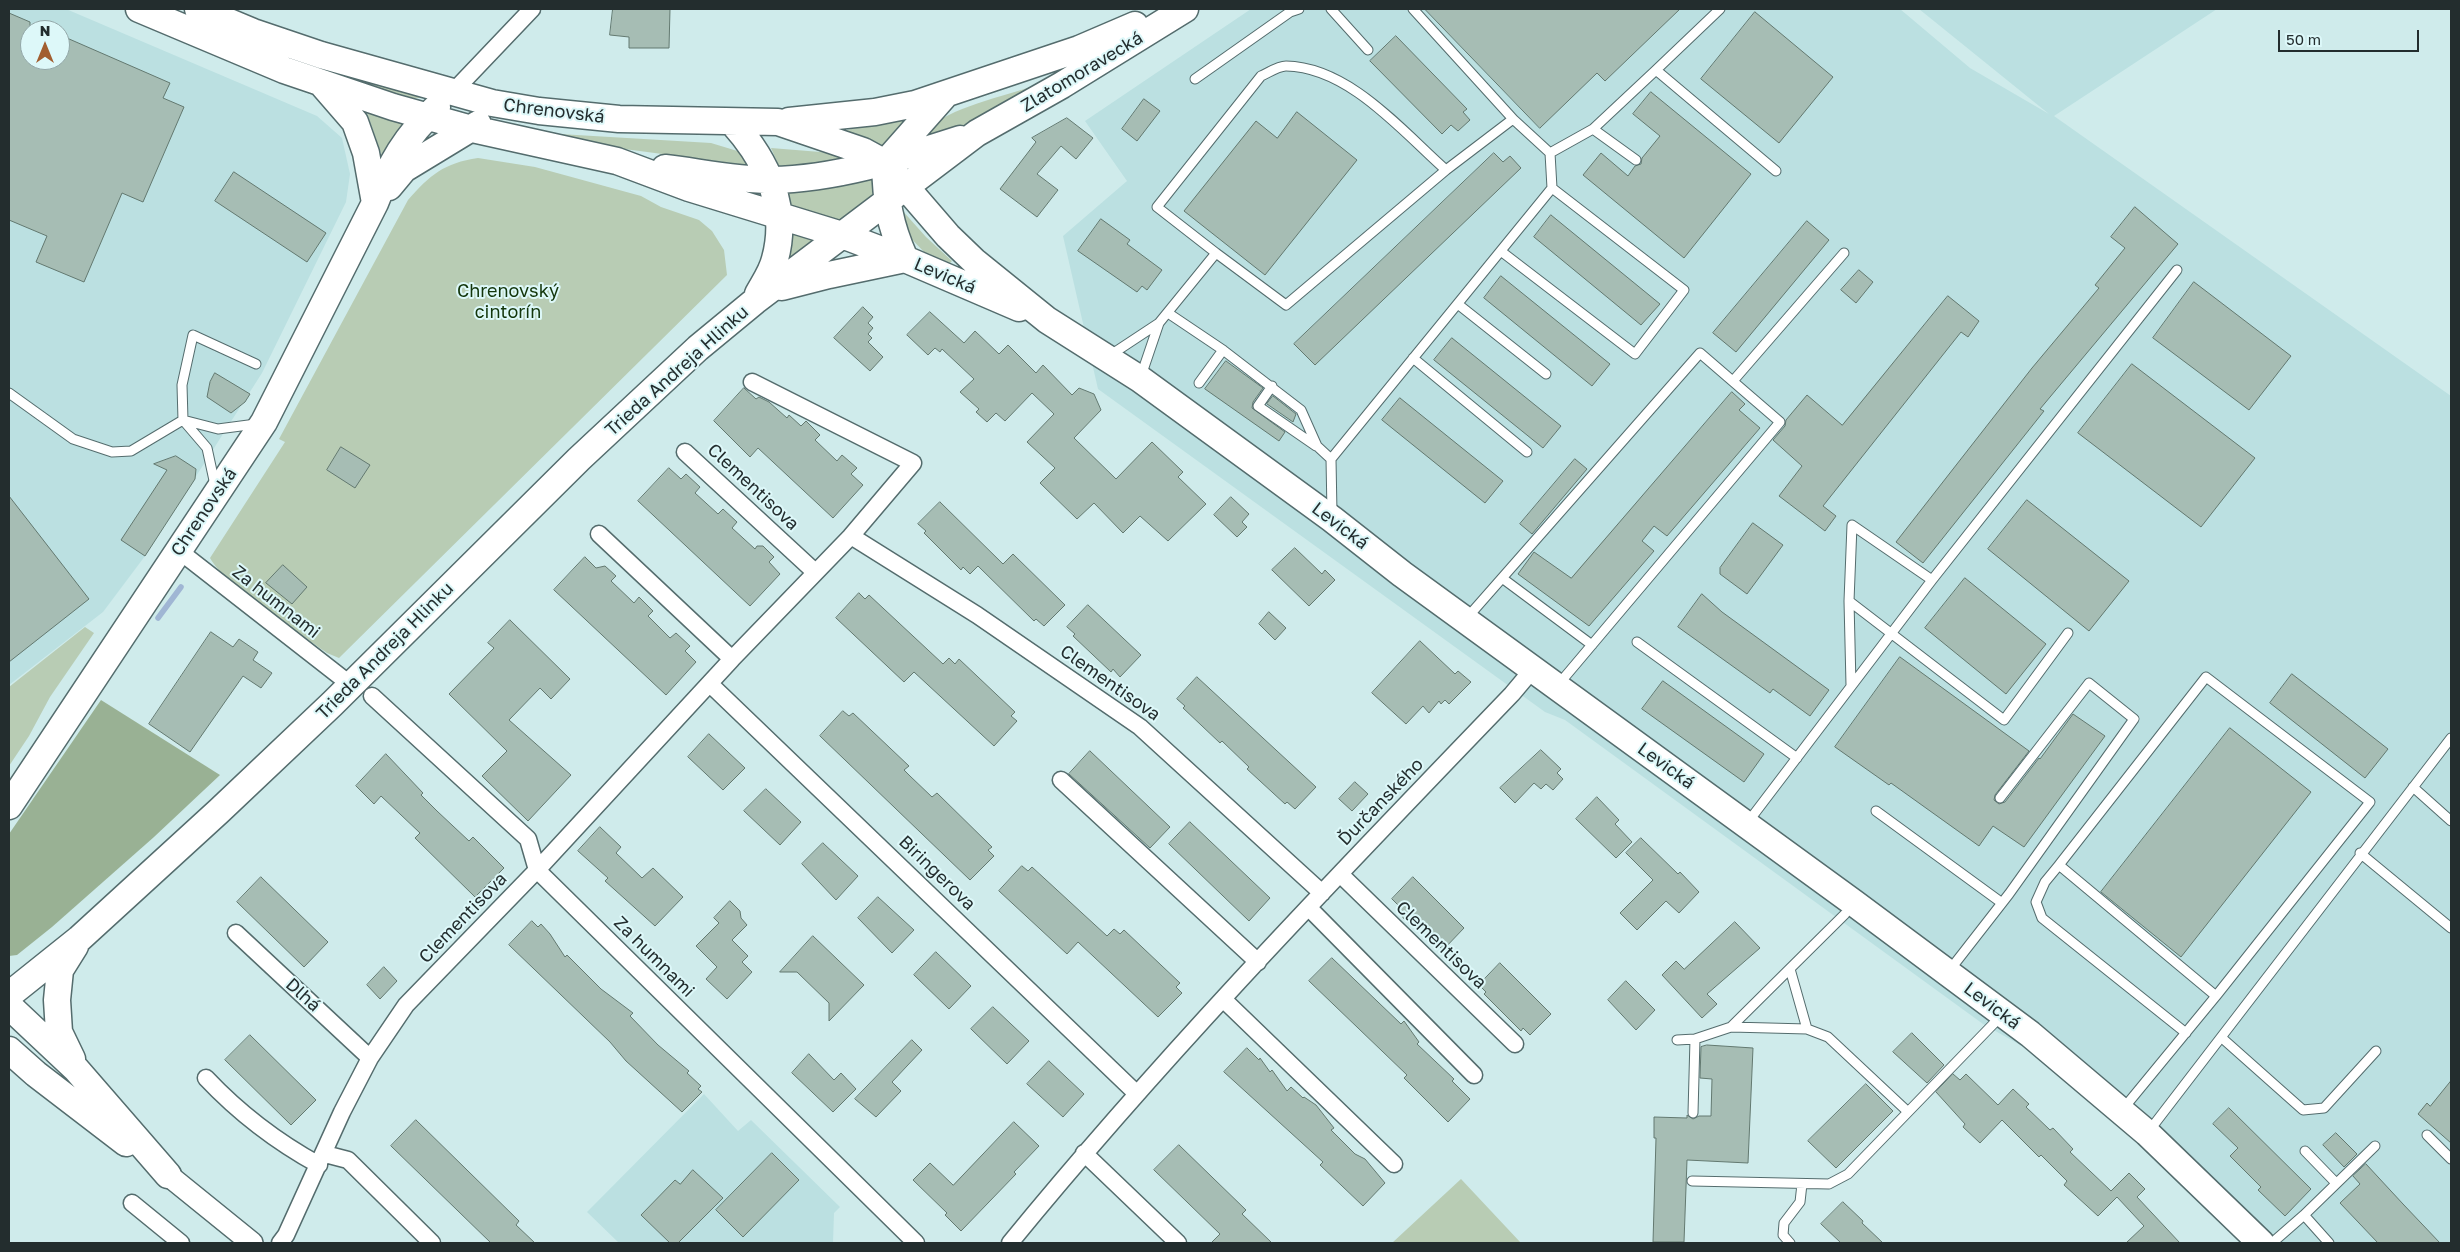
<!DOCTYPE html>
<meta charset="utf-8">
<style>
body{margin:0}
#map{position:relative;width:2460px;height:1252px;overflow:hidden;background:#cfebeb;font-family:"Golos Text",sans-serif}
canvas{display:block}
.frame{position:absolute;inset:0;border:10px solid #232d2e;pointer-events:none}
.north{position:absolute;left:20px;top:20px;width:50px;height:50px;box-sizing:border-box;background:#ddf8f9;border:1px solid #93a7a8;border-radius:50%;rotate:0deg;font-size:14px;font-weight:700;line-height:20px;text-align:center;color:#232d2e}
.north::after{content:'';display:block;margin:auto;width:18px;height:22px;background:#a25e2f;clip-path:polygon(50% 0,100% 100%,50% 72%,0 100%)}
.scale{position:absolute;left:2278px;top:30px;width:141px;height:22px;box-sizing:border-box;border:2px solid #232d2e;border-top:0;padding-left:6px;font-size:15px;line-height:18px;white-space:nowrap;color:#232d2e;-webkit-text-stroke:4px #ddf8f9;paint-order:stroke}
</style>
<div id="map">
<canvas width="2460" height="1252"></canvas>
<div class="frame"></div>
<div class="north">N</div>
<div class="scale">50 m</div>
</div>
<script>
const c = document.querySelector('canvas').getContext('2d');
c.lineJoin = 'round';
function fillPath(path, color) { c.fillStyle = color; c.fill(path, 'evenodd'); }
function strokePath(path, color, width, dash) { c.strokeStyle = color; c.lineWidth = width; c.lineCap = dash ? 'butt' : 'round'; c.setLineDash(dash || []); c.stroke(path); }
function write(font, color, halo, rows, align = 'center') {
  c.font = font + ' "Golos Text",sans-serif'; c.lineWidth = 4; c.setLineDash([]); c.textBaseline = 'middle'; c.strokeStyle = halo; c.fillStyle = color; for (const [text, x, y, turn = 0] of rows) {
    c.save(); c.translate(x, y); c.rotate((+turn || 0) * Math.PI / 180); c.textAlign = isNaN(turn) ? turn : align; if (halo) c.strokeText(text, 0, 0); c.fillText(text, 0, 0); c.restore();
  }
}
const built = new Path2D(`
 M9,9h57l251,107 25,22 8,36 -4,28 -84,171 -117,183 -42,56 -94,73zM30,30h30v30h-30z
 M1251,9h649l70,59 79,46 -130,-105h298l-163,107 397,280v847h-206l-49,-50 -151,-134 -62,-35 -418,-304 -20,-8 -447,-323 -35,-153 64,-55 -42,-60z
 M704,1094l34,37 13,-11 89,87 -6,6 -1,30h-214l-32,-31z`);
const green = new Path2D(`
 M290,57l128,39 2,2h-14l-116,-37z
 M1030,87l2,5 -93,45 -22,1c28,-30 75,-38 113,-51z
 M366,110l45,13 -28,36z
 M914,114l-21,35 -50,-18z
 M543,133l168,10 33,10 10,13 -145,-19z
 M771,148l74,6 5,7 -71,5z
 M478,158l57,9 106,29 20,11 38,13 13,11 12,19 3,25 -388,383 -12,-5c-30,-22 -101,-66 -117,-95l75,-116 -6,-3 129,-239c22,-25 36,-37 70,-42z
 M873,179l4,18 -38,27 -48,-16 -3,-16 44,-4z
 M901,209l25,28 26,24 -5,5 -22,-13 -21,-22z
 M792,231l25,9 -29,20z
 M85,627l9,6 -44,64 -21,39 -20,30v-79z
 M1461,1179l60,64h-129z`);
const forest = new Path2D(`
 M101,700l119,75 -66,62 -102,90 -35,28 -8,1v-122z`);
const stream = new Path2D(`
 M158,618l23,-31`);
const building = new Path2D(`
 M613,9h57l-1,39h-40v-11l-19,-2z
 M1425,9h255l-75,72 -8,-8 -57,55z
 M1755,12l78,65 -54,66 -78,-64z
 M9,13l21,9v38h30v-25l110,48 -7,15 21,9 -41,95 -21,-9 -38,89 -48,-20 11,-26 -38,-16z
 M1396,36l71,73 -4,3 7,8 -12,11 -7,-6 -9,9 -72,-73z
 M1651,92l100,82 -67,84 -101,-83 18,-22 27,23 7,-10 6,-2 1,-6 18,-22 -27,-22z
 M1144,99l16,12 -23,30 -15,-12z
 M1297,112l60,48 -92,115 -81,-64 72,-90 21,17z
 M1067,118l26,20 -17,21 -15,-13 -24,28 21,16 -21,27 -37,-28 36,-47 -4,-4z
 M1494,153l9,9 7,-6 11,12 -206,197 -21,-21z
 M234,172l92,61 -19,29 -92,-61z
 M2135,207l43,37 -138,165 4,2 -121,152 -27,-21 136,-174 67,-80 -4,-3 30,-37 -14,-11z
 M1551,215l109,89 -19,21 -107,-88z
 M1101,219l29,21 -3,4 35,26 -15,20 -5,-4 -5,6 -59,-41z
 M1807,221l22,19 -93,112 -23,-19z
 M1859,270l14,12 -17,21 -15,-13z
 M1501,276l109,88 -18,22 -108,-88z
 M2194,282l97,74 -42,54 -96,-72z
 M1948,296l31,25 -11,16 -7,-5 -138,174 13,10 -11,15 -46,-35 23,-30 -29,-26 12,-14 1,-6 21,-25 35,30z
 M863,307l10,10 -5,6 5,5 -5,6 4,4 -4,4 15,15 -13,14 -36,-33z
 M930,312l34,31 11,-12 24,23 9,-9 28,28 7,-8 29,30 7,-7 15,6 7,16 -27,28 42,41 36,-37 31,30 -5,5 28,27 -38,37 -28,-25 -17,17 -29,-30 -17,16 -37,-36 15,-15 -28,-26 27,-28 -22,-21 -27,28 -9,-8 -9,9 -11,-10 3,-3 -19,-17 14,-13 -32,-30 -2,3 -5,-4 -7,7 -21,-20z
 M1452,338l109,88 -18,22 -109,-88z
 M1226,361l37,27 -10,14 -1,6 33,24 -6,9 -74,-52z
 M2132,364l123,94 -54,69 -123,-94z
 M215,373l35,21 -5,8 -14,11 -24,-16 3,-15z
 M744,388l12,11 3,-2 10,5 18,16 2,-3 12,11 5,-5 14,14 -5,5 22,21 5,-6 15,13 -6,6 12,11 -30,33 -75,-70 -8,9 -36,-36z
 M1732,392l13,12 -6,6 21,18 -93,108 -13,-10 -12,15 12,10 -65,75 -71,-52 16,-22 37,26z
 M1273,396l23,18 -3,8 -26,-18z
 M1400,398l103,83 -18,22 -103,-83z
 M341,447l29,18 -15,23 -28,-18z
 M176,456l20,13 -1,10 -50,77 -24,-16 46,-70 -13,-6z
 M1575,459l12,10 -55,65 -12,-10z
 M669,468l12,11 5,-5 14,13 -5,6 23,21 5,-5 14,13 -5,6 23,21 2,-3h6l11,11 -5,5 11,12 -30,32 -112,-105z
 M9,496l80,103 -80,63z
 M1231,497l18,17 -7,8 5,5 -10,10 -23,-22z
 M2027,500l102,81 -40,50 -101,-82z
 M940,502l63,62 10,-10 52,51 -21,21 -8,-7 -2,2 -56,-55 -8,8 -7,-7 -2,3 -37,-37 2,-2 -8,-7z
 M1753,523l30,22 -36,49 -27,-20v-6z
 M1295,548l27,26 3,-4 10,10 -26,26 -37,-36z
 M585,557l11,11 9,-2 11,10 -5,5 23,22 5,-6 14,14 -5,5 22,22 6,-5 14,13 -5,5 11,11 -30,33 -112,-105z
 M283,565l24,22 -15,17 -26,-21z
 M1965,578l81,66 -40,50 -81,-66z
 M859,593l6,6 4,-4 74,69 6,-6 6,6 4,-5 56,53 -4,4 6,5 -23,25 -80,-74 -10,10 -68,-64z
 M1702,594l20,18 107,78 -19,26 -37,-27 -3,4 -92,-66z
 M1088,605l53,50 -21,22 -7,-8 -2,3 -38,-36 2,-2 -8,-7z
 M1269,612l17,16 -11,12 -16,-16z
 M510,620l60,59 -19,20 -11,-11 -31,32 62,55 -43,46 -46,-45 25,-25 -58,-57 45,-46 -6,-5z
 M211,632l22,15 6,-8 19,13 -5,8 19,13 -11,15 -18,-12 -53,76 -41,-28z
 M1420,641l35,33 3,-3 13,11 -22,22 -4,-4 -4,4 -2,-3 -10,12 -6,-7 -17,18 -34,-31z
 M1900,657l129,94 -34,44 -1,5 5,4 6,-2 34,-44 1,1 33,-45 32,22 -81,111 -31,-21 -14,20 -88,-63 -2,2 -54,-38z
 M2292,674l96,75 -23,29 -95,-75z
 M1197,677l119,110 -21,22 -8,-7 -2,2 -38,-35 2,-2 -27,-26 -2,2 -37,-35 2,-2 -8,-7z
 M1663,681l101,73 -20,28 -102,-73z
 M843,711l6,5 4,-3 56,53 -5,4 6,6 22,21 5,-4 55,54 -4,3 6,6 -24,24 -150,-144z
 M2230,728l81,64 -130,165 -80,-65z
 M709,734l36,34 -22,22 -35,-33z
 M1541,750l20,19 -4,4 6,6 -10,11 -7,-6 -5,5 -7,-6 -19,20 -15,-15z
 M1090,751l80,76 -20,21 -81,-74z
 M386,754l37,39 -2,2 16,16 32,30 4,-4 31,31 -29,29 -60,-59 5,-5 -39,-37 -7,8 -18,-18z
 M1355,782l13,12 -16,17 -13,-12z
 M766,789l35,33 -21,23 -36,-34z
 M1597,797l22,23 -4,4 17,18 -16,16 -40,-39z
 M1190,822l80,76 -21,23 -80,-77z
 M600,827l21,20 -5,6 26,25 11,-10 30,29 -28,29 -50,-45 3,-3 -30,-27z
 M1641,838l37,36 2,-2 19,20 -20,21 -13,-12 -29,29 -17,-17 33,-33 -27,-27z
 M823,843l35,33 -22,24 -34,-36z
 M1022,866l6,5 4,-4 75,69 7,-7 6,5 4,-4 56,53 -4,4 6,6 -24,24 -80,-75 -11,12 -68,-63z
 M261,877l67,65 -24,25 -67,-65z
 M1413,877l51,51 -21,22 -7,-7 -2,2 -5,-8 -25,-18 -7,-11 2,-2 -7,-7z
 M878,897l36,33 -22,23 -34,-35z
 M730,901l10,10 1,7 6,7 -15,15 16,16 -6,6 10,10 -25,27 -21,-20 11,-12 -21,-21 23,-23 -5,-5z
 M532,921l6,6 3,-3 9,10 15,23 2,-2 34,34 32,24 -3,3 28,29 31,26 -2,2 14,13 -3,3 4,3 -20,20 -56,-51 -16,-19 -101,-97z
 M1735,922l25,26 -53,46 10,10 -15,14 -40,-43 14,-14 8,8z
 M813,936l51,49 -35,36v-18l-32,-31h-17z
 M936,952l35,34 -22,23 -35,-34z
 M1332,958l69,66 3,-3 15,21 -2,2 37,35 -2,2 18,18 -22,23 -44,-44 3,-3 -98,-94z
 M1500,963l51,51 -21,21 -7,-7 -2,3 -37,-37 2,-2 -7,-7z
 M384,967l13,14 -17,18 -13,-14z
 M1626,981l29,29 -19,20 -28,-30z
 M993,1007l36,34 -22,23 -36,-35z
 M1912,1033l32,32 -17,18 -34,-31z
 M250,1035l66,65 -25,25 -66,-65z
 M912,1040l10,10 -30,32 9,9 -25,26 -21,-18z
 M1707,1045l46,3 -5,115 -61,-3 -3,82h-31l3,-104h-2v-21l33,1v-3l6,4 6,-3h12l1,-37 -12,-1 1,-31z
 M1247,1048l12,12 1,-2 10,14 2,-2 15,21 4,-4 12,11 1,-1 12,8 18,23 -3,2 24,24 10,5 20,24 -22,23 -43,-41 3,-3 -99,-90z
 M809,1054l25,26 7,-7 15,16 -23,23 -41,-39z
 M1049,1061l35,33 -21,23 -36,-33z
 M1953,1074l7,6 6,-6 32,31 15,-16 16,15 -3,3 24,23 3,-2 20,21 -3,3 41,39 18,-18 16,16 -8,8 43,46h-54l18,-17 -27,-29 -19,19 -34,-31 3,-4 -26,-26 -2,2 -37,-37 -22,23 -17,-16 2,-3 -29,-32z
 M2451,1081v62l-33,-29 9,-11 3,3z
 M1866,1084l27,27 -57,57 -28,-27z
 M2229,1108l82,81 -26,27 -27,-26 3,-3 -31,-31 8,-8 -25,-24z
 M416,1120l103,101 -3,4 19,18h-44l-100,-97z
 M1014,1122l25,24 -25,26 2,2 -55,57 -16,-16 2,-2 -34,-33 17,-17 23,22z
 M2336,1133l21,21 -13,13 -21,-22z
 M1179,1145l67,65 -4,4 30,29h-61l9,-9 -66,-64z
 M772,1153l27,27 -56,57 -27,-27z
 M2366,1164l37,40 37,39h-62l-38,-40 20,-19 -7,-8z
 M693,1170l30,28 -45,45h-8l-29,-28 34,-35 5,4z
 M1843,1202l20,19 -1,2 21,20h-42l-20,-19z`);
const service = new Path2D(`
 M1331,9l37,41
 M1413,9l100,110
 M1720,9l-64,61 120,101
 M1195,79l95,-67 9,-3
 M1593,129l63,-59
 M1502,252l133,102 49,-64 -132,-102
 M1216,253l-59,-46 104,-131c7,-3 17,-10 25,-10 63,1 116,65 160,104
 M1459,305l87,69
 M1168,313l55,37 78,60 16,36 14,13 1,54
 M1109,356l50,-33
 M1413,358l114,94
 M1141,376l18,-53 57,-70 70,52 160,-135 67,-51 37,34 43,-24 43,31
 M1733,381l111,-128
 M1199,383l24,-33
 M1272,386l-14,20 58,40
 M9,393l64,46 39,13 19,-1 52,-31
 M183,420l35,9 38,-5
 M1331,459l221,-271 -2,-35
 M215,485l-8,-37 -24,-28 -1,-35 11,-50 63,29
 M1502,578l90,67
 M1849,601l155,119 64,-87
 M1466,619l234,-266 80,69 -222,263
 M1637,642l160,116
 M1851,685l-2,-84 3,-76 80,55
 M2413,787l38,34
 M1876,811l126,92
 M1748,822l184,-242 245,-310
 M2360,853l91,75
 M2059,865l-14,17 -9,20 6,16 144,115
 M1790,969l17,60
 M1949,971l60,-77 125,-175 -45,-36 -89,115
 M1731,1027l114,-113
 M2222,1038l81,72 21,-2 52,-57
 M1677,1040l18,-1 36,-12 76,2 21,8 79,74
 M2123,1109l93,-113 -157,-131 147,-188 164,125 -154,194
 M1693,1113l2,-74
 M2149,1131c101,-130 200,-262 302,-393
 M2427,1135l24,24
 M2305,1151l31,32
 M1692,1181l137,3 19,-10 154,-159
 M2304,1215l71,-69
 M1790,1243l-7,-8 1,-12 16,-21 2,-18
 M2272,1243l32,-28 25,28`);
const minor = new Path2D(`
 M452,93l80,-84
 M752,382l161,81 -62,73
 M685,452l130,120
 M599,534l133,125
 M178,550l173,135
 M710,684l426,409
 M372,696l156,143 9,31 379,373
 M1061,780l197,182
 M1340,874l175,170
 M1309,908l165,167
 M236,933l134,125
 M1223,999l171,165
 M206,1078c33,35 71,64 113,87
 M1084,1153l94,90
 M325,1154l23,6 84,83
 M132,1203l49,40
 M280,1243l6,-8 56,-123 28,-54 36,-53 131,-135 195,-211 119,-123 126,79 163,112 182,166
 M1010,1243c157,-192 330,-370 502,-549l21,-25`);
const tertiary = new Path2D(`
 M168,1175l84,68`);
const primary = new Path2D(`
 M139,9l145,61 109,37 75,21 149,33 72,27 153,47 63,24 114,49
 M198,9l55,23 68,23 171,48 47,8 80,8 159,3 85,29 22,12 63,73 26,25 73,59 93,59 192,140 70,55 452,329 176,131 117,99 114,110
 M322,84l33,38 11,31 9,50
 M789,121l86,-9 40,-8 164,-55 56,-24
 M733,123c34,38 56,85 42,136 -3,13 -11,24 -17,35
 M665,168c34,4 71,12 106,12 65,-1 127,-21 189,-41
 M389,187l15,-18 74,-45
 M905,259c-16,-36 -19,-58 -20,-96l61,-69
 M782,287l47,-12 76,-16
 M9,806l255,-384 111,-219c15,-39 31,-67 62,-96
 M9,995l70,-56 140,-128 113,-107 247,-245 119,-111 57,-47 222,-168 85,-48 123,-76
 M9,1006l67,63 92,106
 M9,1050l27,24 90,69
 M72,1059l-13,-27 -2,-32 3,-30 15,-24`);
const streetNames = [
 ["Zlatomoravecká",1082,72,-31],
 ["Chrenovská",554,111,7],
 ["Levická",945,276,23],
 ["Trieda Andreja Hlinku",677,371,-42],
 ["Clementisova",753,487,43],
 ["Chrenovská",204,512,-56],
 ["Levická",1340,526,37],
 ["Za humnami",276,602,38],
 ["Trieda Andreja Hlinku",385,651,-45],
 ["Clementisova",1110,683,35],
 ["Levická",1666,766,36],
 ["Ďurčanského",1381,802,-46],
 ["Biringerova",937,873,44],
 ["Clementisova",463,918,-46],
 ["Clementisova",1441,945,44],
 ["Za humnami",654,957,45],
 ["Dlhá",303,995,42],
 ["Levická",1992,1006,37]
];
const parkNames = [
 ["Chrenovský",508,291],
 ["cintorín",508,312]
];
fillPath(built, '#bbe0e1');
fillPath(green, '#b8ccb4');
fillPath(forest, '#99b194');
strokePath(stream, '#a0b6d4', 5.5);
fillPath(building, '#a6bdb4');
strokePath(building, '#637970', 1);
strokePath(service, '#546c6d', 11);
strokePath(minor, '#546c6d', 19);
strokePath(tertiary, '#546c6d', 24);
strokePath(primary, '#546c6d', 29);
strokePath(service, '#fff', 9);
strokePath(minor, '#fff', 16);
strokePath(tertiary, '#fff', 21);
strokePath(primary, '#fff', 26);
write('18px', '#232d2e', '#ddf8f9', streetNames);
write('18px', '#12350a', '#ddf8f9', parkNames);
</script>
